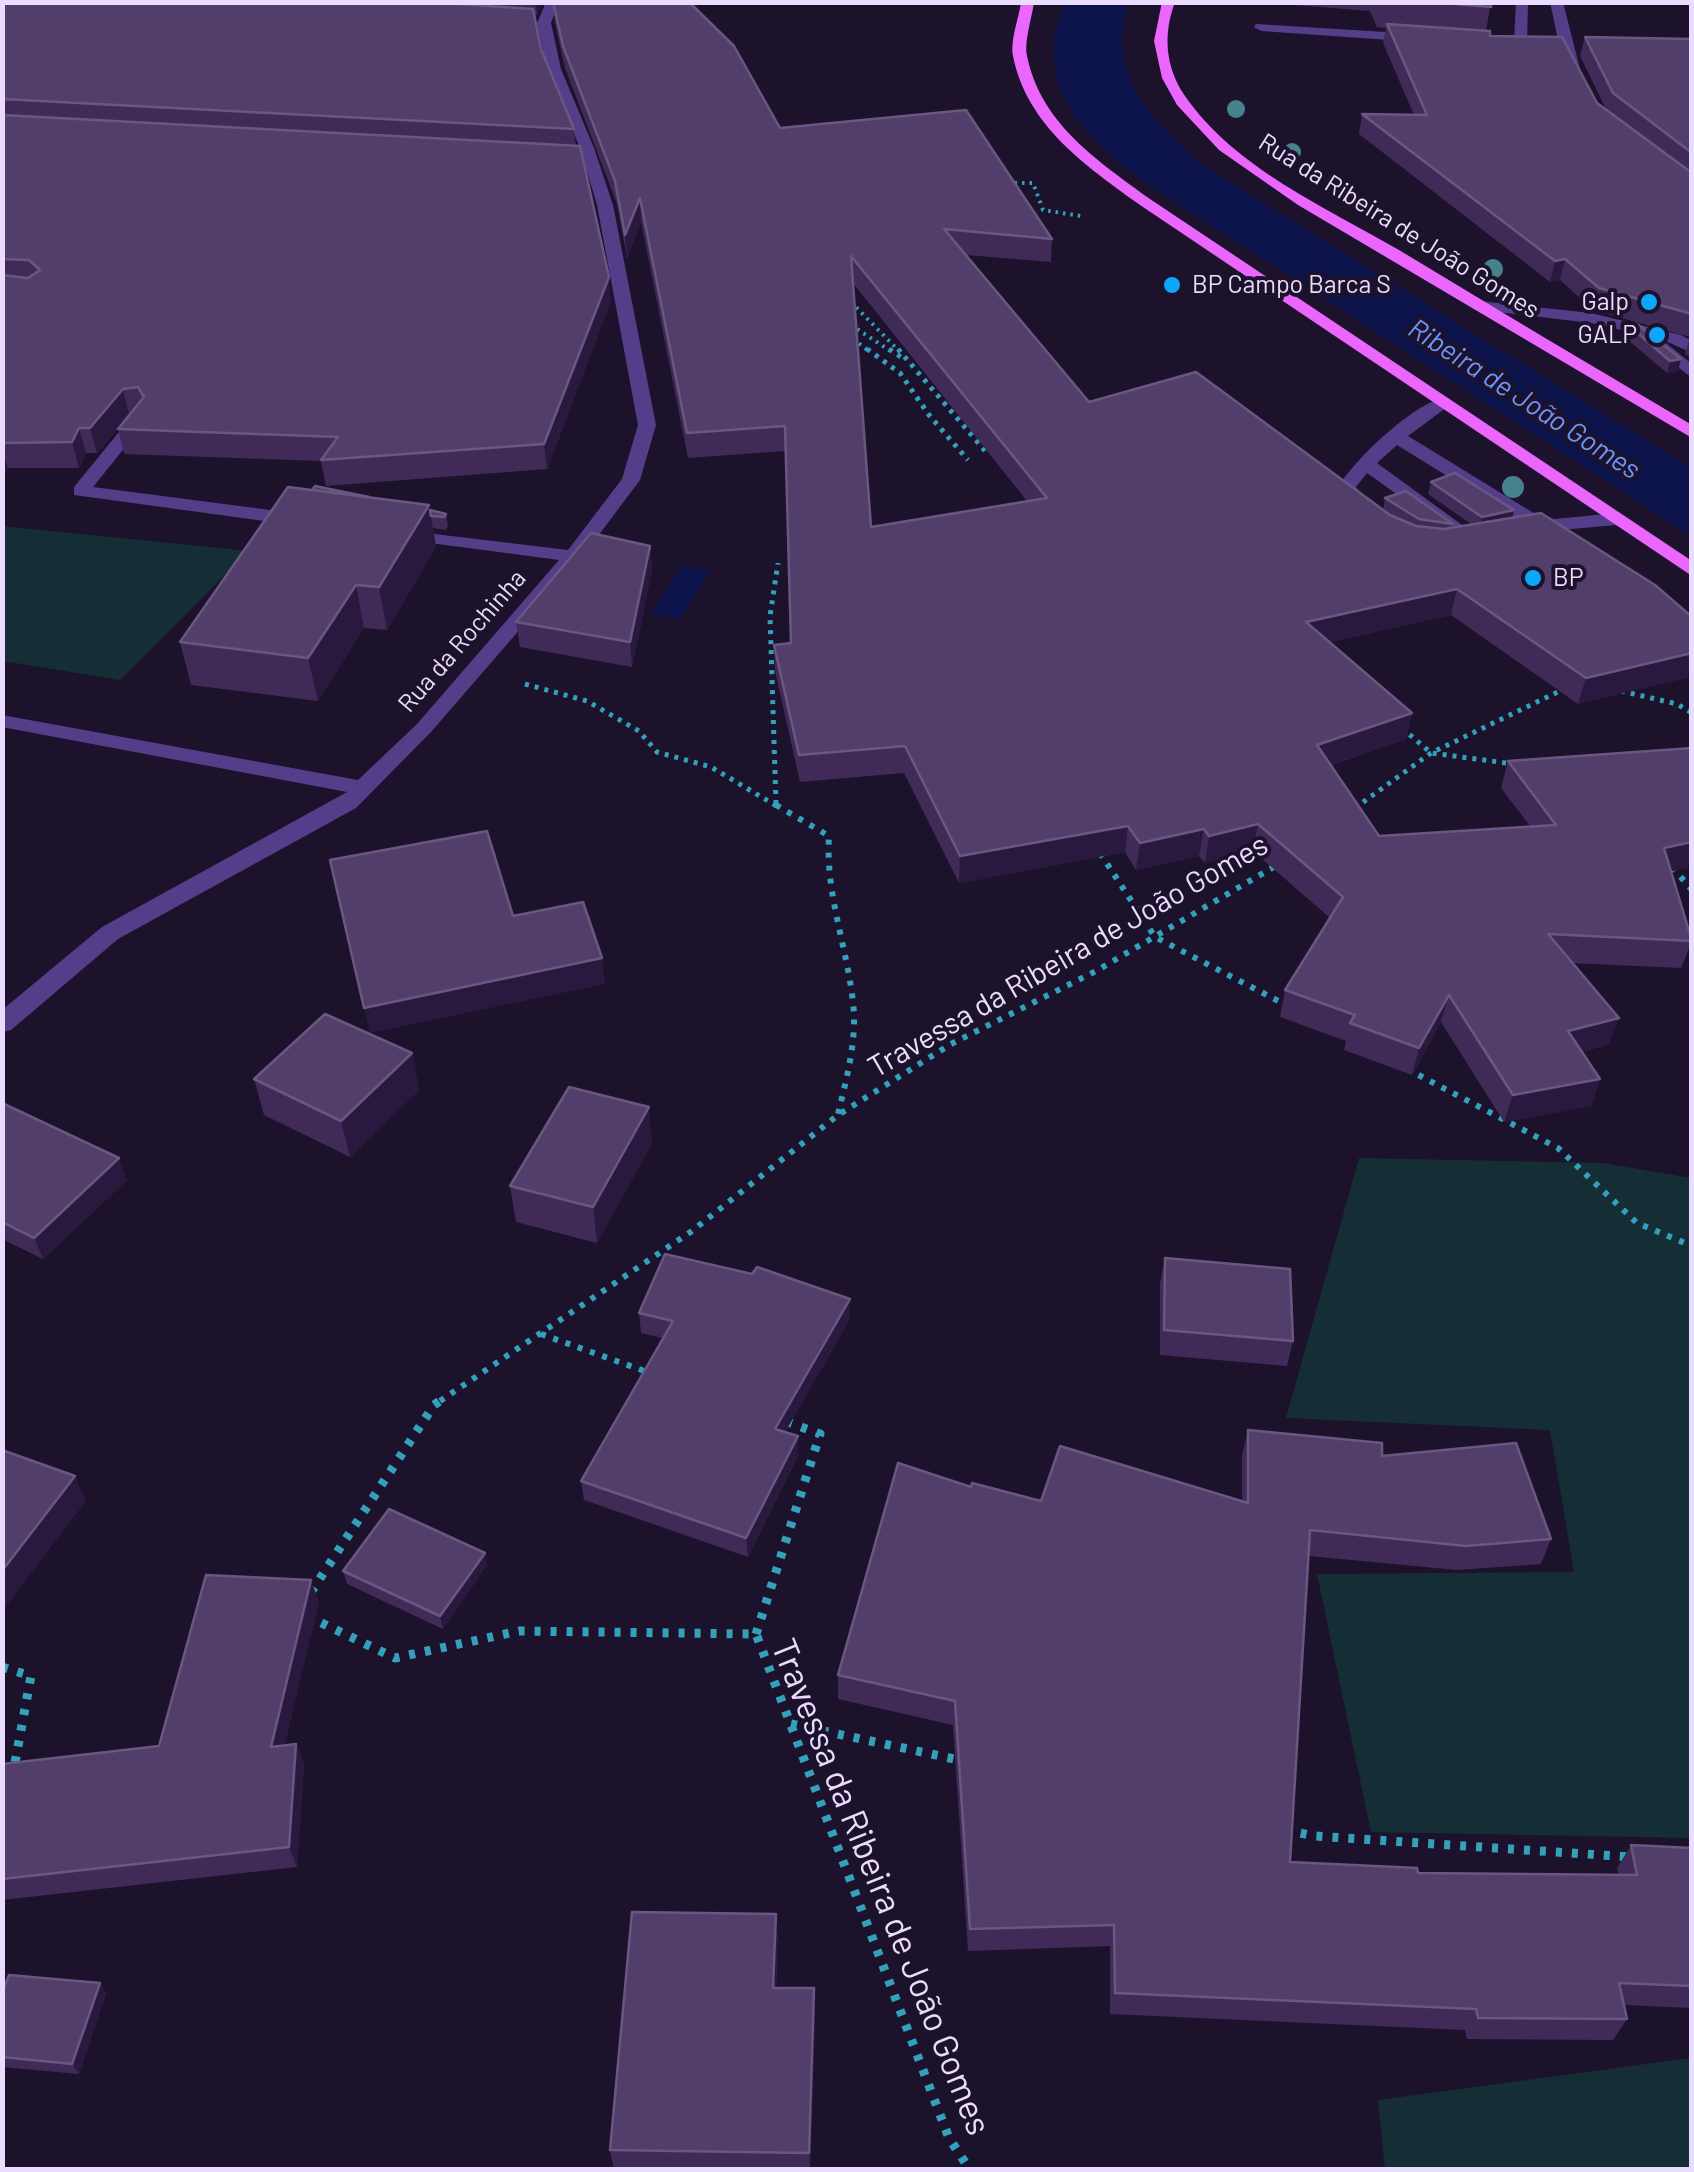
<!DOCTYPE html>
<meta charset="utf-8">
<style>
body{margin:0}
#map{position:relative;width:1694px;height:2172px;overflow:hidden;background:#1d122b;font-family:Barlow,sans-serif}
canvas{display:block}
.frame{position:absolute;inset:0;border:5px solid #e9dcfe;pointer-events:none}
</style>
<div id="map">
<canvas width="1694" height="2172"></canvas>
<div class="frame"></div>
</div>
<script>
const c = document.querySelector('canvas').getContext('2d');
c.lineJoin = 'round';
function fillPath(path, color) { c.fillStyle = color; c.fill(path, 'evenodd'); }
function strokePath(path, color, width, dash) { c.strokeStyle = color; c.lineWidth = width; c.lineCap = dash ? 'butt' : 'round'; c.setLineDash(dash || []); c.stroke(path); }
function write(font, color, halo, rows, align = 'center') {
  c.font = font + ' Barlow,sans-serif'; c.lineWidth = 8; c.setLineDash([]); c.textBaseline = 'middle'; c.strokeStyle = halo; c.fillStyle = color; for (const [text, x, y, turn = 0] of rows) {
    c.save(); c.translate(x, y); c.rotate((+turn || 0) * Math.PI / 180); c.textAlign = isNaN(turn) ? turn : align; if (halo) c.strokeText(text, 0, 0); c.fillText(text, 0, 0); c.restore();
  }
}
const green = new Path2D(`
 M2,526l247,25 -129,129 -117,-19z
 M1359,1158l244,5 88,15v660l-320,-6 -54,-258 257,-2 -24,-142 -264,-12z
 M1691,2058v111h-306l-7,-69z`);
const water = new Path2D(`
 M1064,3h64c-22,74 22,112 71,160l492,305v68l-476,-308c-63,-42 -170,-97 -161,-187 1,-13 6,-26 10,-38z
 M681,566l29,5 -30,48 -29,-5z`);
const pathFar3 = new Path2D(`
 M1007,183h26l10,27 38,6
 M851,302l49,50
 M851,325l41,27
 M853,339l17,13`);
const pathFar2 = new Path2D(`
 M867,349l33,24 29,42 39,45
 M889,349l15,10
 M898,349l88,103 11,1
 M525,684l62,17 52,30 18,21 54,15 69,41
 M1621,691l56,13 15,9
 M1402,728l29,25 83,11
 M776,804l-6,-188 8,-53
 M1355,808l76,-55 135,-65`);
const pathFar1 = new Path2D(`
 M776,805l53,31c-4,62 21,117 25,178 1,34 -8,67 -16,100
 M1352,810l7,-5
 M1100,853l55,84 135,70
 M1672,867l20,23
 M1407,1069l151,79 79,75 55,23
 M541,1334l109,39
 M440,1401l252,-170 146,-116 113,-71 145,-73 181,-106`);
const path = new Path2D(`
 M311,1592l123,-187 10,-7
 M307,1616l88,42 124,-27 237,3 193,504 21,32
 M756,1634l64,-200 -35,-13
 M2,1667l29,9 -17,92
 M791,1724l168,36
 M1285,1830l30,6 316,21`);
const minor = new Path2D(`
 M546,2h13l-8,21 10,46 33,79 19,57 43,220 -16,55 -60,80 -149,172 -75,76 -238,131 -107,91 -9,2v-22l100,-83 245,-135 -345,-65v-12l356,65 59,-56 142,-164 -159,-21 -9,-6 2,-4 175,21 54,-71 16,-54 -41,-220 -17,-57 -33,-79 -10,-46z
 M1516,2h12l-1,43 -7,4 -27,-3v-6h21z
 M1550,2h13l19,75h-10l-11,-23z
 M1256,24l162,10 7,4 -7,4 -157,-11 -7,-4z
 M1479,301l112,12 90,22 11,6v12l-31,-14 31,25v14l-46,-36 10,-4 -65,-15 -118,-14v-6z
 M1441,398l9,5 -3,4 -39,29 137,84 71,-7 9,6 -9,6 -99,9v-8l8,-2 -128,-79 -20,18 107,78 -9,6 -7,-2 -101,-72 -11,14 18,25 -9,6 -7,-2 -20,-29c18,-29 70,-78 103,-89z
 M138,415l9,5 -54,67 208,27 9,6 -9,6 -227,-31v-8l58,-71z`);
const major = new Path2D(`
 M1021,2h13c-2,16 -10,39 -7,54 14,68 71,105 123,143l542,362v15l-552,-371c-54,-39 -113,-79 -127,-149 -3,-16 6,-38 8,-54z
 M1162,2h13c-12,32 -10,65 10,94 50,72 140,111 214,154 97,59 195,117 293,175v13l-394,-233 -79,-55 -42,-45 -15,-27 -8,-37z`);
const trees = [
 [1236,109,9],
 [1292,152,9],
 [1493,269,10],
 [1513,487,11]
];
const wall = new Path2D(`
 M2,2h540l-5,13h-3l7,34 33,80 2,17 35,155 -64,168 -221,17 -5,-25 -197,-7 -6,-25 12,-15 -33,39h-11l-7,15h-71l-6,11z
 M553,2l227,126 272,111 -1,23 -85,-7 123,147 294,108 2,-12 68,26 -1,4 19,-4 -43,-30 3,-12 83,28 -1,7 142,68 -77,119 -127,-89 -121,27 82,71 -6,26 -75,26 48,71 151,-10 -29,-38 7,-27 163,110 21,70 -11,27 -109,-5 37,81 -27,8 18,27 -9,27 -87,16 -63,-100 -29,53 -68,-25 2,-9 -66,-24 5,-27 45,-72 -77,-67 -48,12 -6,-7 -63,14 -11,-18 -166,31 -55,-110 -104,9 -25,-111 -1,-26 17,-2 -6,-192 -97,7 -47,-237 -14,37 -10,-54 -52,-136 -10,-45zM853,283l174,218 -156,26z
 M1256,2h235l-5,29 4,5 117,75 -27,-55 5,-19 107,2v320l-7,-5 5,-17 -97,-27 -33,-30 -10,2 -191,-148 3,-20 52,1 -31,-72 3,-15 -9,-1 -7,-16z
 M1625,322l56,37 -3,12 -11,2 -46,-39z
 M430,510l16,4 2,12 -2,4 -13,-2 3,19 -49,83 -23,-2 -46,73 -127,-16 -11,-43z
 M650,546l2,24 -20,97 -112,-20 -4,-25z
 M412,1053l7,37 -69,67 -86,-42 -10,-36z
 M2,1103l125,77 -84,79 -41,-20z
 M652,1143l-55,100 -81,-21 -6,-36z
 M1165,1258l128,83 -6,25 -127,-11v-72z
 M639,1313l211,6 -65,113 13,24 -50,101 -164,-57 -3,-19 82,-143 -22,-5z
 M1248,1430l134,26 169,83 -10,25 -84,6 -148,-14 -19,306 128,11 201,1 -2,-6 14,-23 61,3v160l-68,-3 3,14 -14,21 -146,-1 -2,-9 -355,-16v-68l-142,5 -15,-226 -115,-26v-24l133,-188 70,14h201v-46z
 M487,1565l-44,64 -96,-45 -4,-13z
 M319,1602l-35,144 12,-2 8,21 -7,102 -295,33v-136l157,-18z
 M776,1914l2,30 -2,44h38l1,29 -5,153h-196l-4,-20z
 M100,1983l6,10 -27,81 -77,-7v-74z`);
const shadedWall = new Path2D(`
 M535,2h7l-5,13z
 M640,198l1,23 -14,37 -2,-23z
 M1565,259l-5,21 -10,2 5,-21z
 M609,277l2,24 -64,168 -3,-25z
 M1681,359l-3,12 -11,2 3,-12z
 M123,389l6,25 -32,39 -7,-25z
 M79,428l7,25 -7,15 -7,-26z
 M2,449l6,19 -6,11z
 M429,505l7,42 -49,83 -8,-43z
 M1514,510l-3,13 -32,7 3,-13z
 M650,546l2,24 -20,97 -2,-25z
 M356,585l8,43 -46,73 -10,-43z
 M1457,589l-6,26 -149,33 4,-26z
 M1692,653v24l-114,27 8,-26z
 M1412,713l-6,26 -94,32 5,-26z
 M1258,824l-5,27 -48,12 4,-27z
 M1128,826l-3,26 -166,31 1,-27z
 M1204,829l-5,27 -63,14 4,-27z
 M1692,842v25l-37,8 9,-27z
 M602,958l3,26 -235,49 -6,-25z
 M1449,995l-8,27 -29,53 7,-27z
 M1619,1018l-10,26 -50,14 9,-27z
 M412,1053l7,37 -69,67 -9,-36z
 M1600,1079l-9,27 -87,16 9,-27z
 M649,1107l3,36 -55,100 -4,-36z
 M119,1158l8,22 -84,79 -9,-21z
 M850,1299v20l-74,129 -1,-19z
 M798,1436v20l-50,101 -2,-19z
 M75,1476l11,25 -84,111v-41z
 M485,1553l2,12 -44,64 -3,-13z
 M311,1580l8,22 -40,166 -8,-21z
 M296,1744l8,21 -7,102 -8,-20z
 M776,1914l2,30 -4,72 -1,-28z
 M100,1983l6,10 -27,81 -7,-10z
 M814,1988l1,29 -6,153v-17z`);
const building = new Path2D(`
 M2,2h426l105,7 8,40 33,80 -572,-30z
 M553,2h136l45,44 46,82 186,-18 86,129 -108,-10 145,173 107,-30 194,143 26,11 28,3 97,-16 114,72 37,32v36l-106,25 -129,-89 -151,33 106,91 -95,32 62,91 177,-11 -48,-64 184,-13v94l-28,6 28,93 -144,-7 71,84 -51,13 32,48 -87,16 -64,-100 -30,53 -69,-25 5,-8 -70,-25 58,-93 -85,-73 -49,12 -5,-7 -64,14 -12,-17 -168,30 -55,-110 -106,9 -25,-110 17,-2 -6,-217 -98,7 -47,-235 -15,37 -10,-54 -52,-135zM851,256l196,242 -176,29z
 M1433,2h58v5z
 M1387,24l103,7v5l72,1 35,66 95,70v42h-2l2,1v98l-93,-26 -34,-29 -10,2 -193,-147 65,1z
 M1585,37l107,2v114l-79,-60z
 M2,115l578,31 29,131 -65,167 -223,16 17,-23 -220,-8 26,-32 -6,-10 -15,2 -33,39h-11l-7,14 -70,1v-168l26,3 12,-8 -11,-10 -27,-1z
 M1625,322l12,2 44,35 -11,2z
 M1455,473l59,37 -32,7 -51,-35z
 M315,486l54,11 -57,-7z
 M288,487l141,18 -50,82 -23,-2 -48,73 -128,-16z
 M1406,491l47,33 -34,-5 -34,-21z
 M430,510l16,4 -2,3 -13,-1z
 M591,533l59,13 -20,96 -114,-20z
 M487,831l26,85 70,-14 19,56 -238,50 -34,-148z
 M325,1014l87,39 -71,68 -87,-42z
 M569,1087l80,20 -56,100 -83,-21z
 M2,1103l117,55 -85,80 -32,-16z
 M665,1254l87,20 5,-7 93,32 -75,130 23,7 -52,102 -165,-57 92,-160 -34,-8z
 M1165,1258l125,11 3,72 -129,-11z
 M1248,1430l134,13v13l134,-13 35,96 -85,7 -156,-16 -20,332 127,6 1,5 219,2 -6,-30 61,3v138l-73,-3 8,36 -149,-1 -2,-9 -361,-16 -1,-68 -144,4 -15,-228 -117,-26 60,-212 73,24 1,-4 69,18 19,-55 188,57z
 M2,1450l73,26 -73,95z
 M389,1509l96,44 -45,63 -97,-45z
 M206,1575l105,5 -40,167 25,-3 -7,103 -287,32v-115l157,-18z
 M632,1912l144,2 -3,74h41l-5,165 -199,-3z
 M9,1975l91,8 -28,81 -70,-7v-64z`);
const markers = [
 [1172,285,10,"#0ca6fb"],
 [1649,302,10,"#0ca6fb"],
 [1657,335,10,"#0ca6fb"],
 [1533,578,10,"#0ca6fb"]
];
const farStreetnames = [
 ["Rua da Ribeira de João Gomes",1399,226,32],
 ["Rua da Rochinha",462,641,-49]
];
const farPoinames = [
 ["BP Campo Barca S",1192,285],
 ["Galp",1629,302,"right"],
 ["GALP",1637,335,"right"],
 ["BP",1553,578]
];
const farWaternames = [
 ["Ribeira de João Gomes",1524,399,33]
];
const streetNames = [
 ["Travessa da Ribeira de João Gomes",1068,956,-30]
];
const nearStreetnames = [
 ["Travessa da Ribeira de João Gomes",881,1887,68]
];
fillPath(green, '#152e35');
fillPath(water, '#0c134a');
strokePath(pathFar3, '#33a1bc', 4, [2.5, 5]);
strokePath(pathFar2, '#33a1bc', 5, [4, 6]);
strokePath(pathFar1, '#33a1bc', 6, [5, 8]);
strokePath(path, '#33a1bc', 9, [6, 10]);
fillPath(minor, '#543e89');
fillPath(major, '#eb66fc');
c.fillStyle = '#46828e';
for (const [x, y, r] of trees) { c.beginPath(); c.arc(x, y, r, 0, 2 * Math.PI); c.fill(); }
fillPath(wall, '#402b58');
fillPath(shadedWall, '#2a193f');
fillPath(building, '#523e6a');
strokePath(building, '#6a5781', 2.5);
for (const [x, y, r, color] of markers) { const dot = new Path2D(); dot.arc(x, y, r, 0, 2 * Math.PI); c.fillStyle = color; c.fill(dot); strokePath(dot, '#1d122b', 4); }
write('25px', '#e9dcfe', '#1d122b', farStreetnames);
write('25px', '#e9dcfe', '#1d122b', farPoinames, 'left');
write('italic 28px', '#6c95fc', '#1d122b', farWaternames);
write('30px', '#e9dcfe', '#1d122b', streetNames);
write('35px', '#e9dcfe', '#1d122b', nearStreetnames);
</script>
